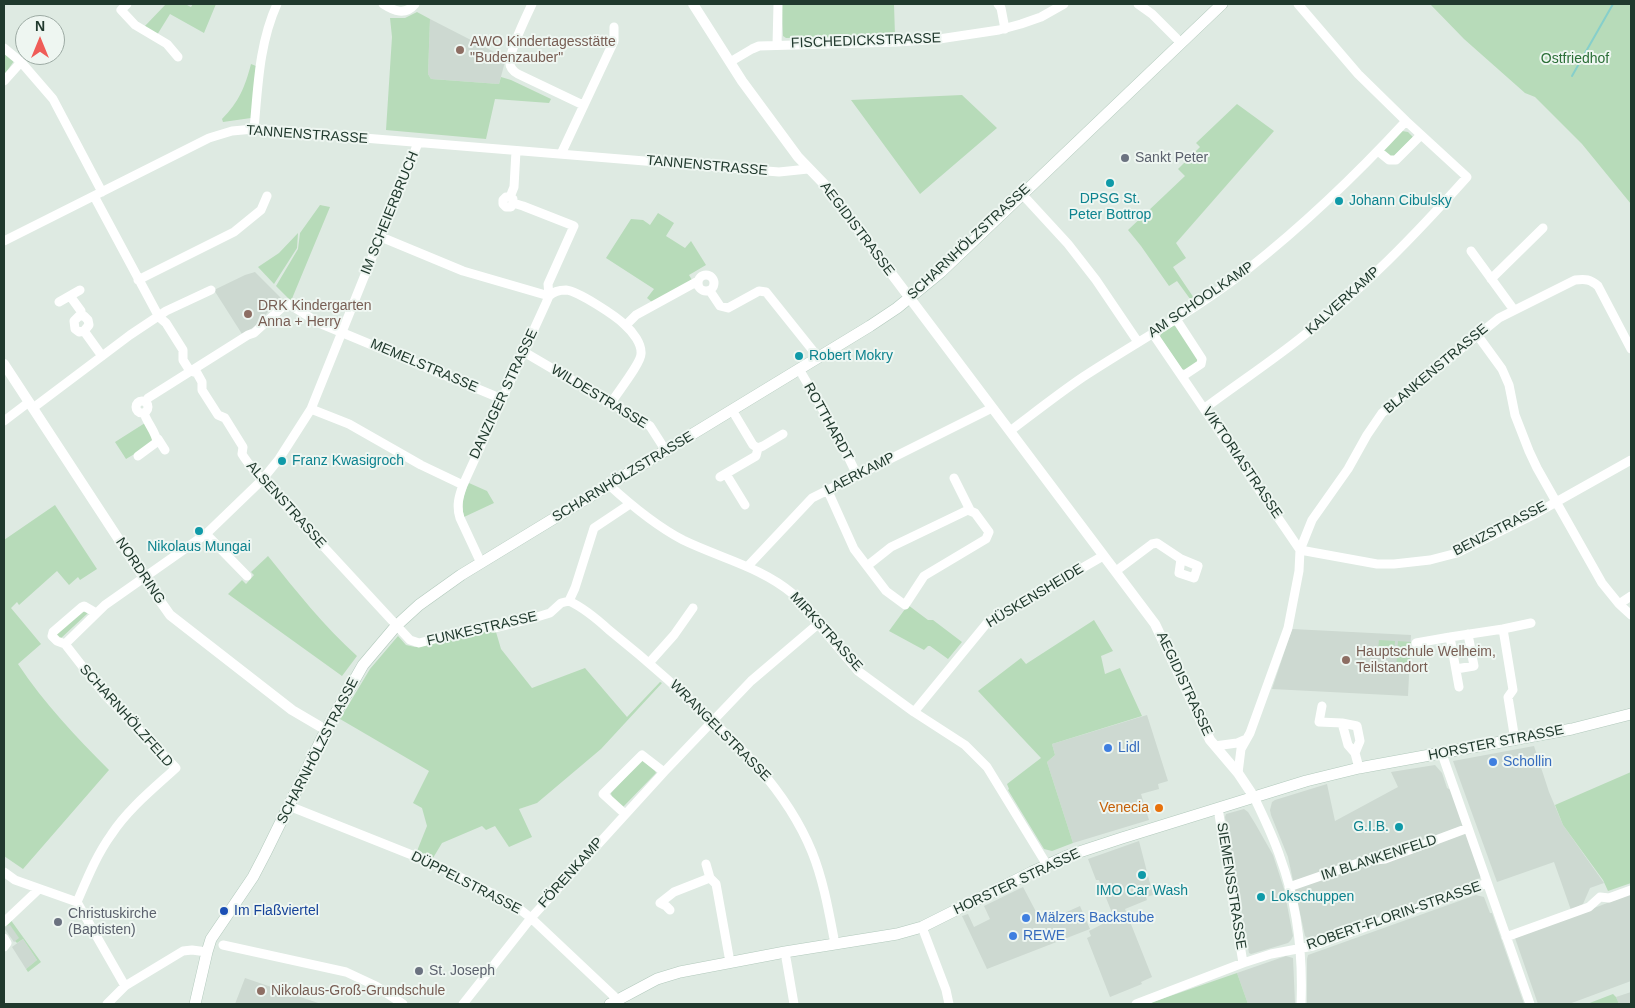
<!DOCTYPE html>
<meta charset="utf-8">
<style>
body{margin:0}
#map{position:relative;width:1635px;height:1008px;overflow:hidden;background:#deeae2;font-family:Helvetica,sans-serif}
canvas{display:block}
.frame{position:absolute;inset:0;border:5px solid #20392d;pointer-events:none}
.north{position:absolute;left:15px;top:15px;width:50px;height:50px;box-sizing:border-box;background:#eef6f1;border:1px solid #9caaa3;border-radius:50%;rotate:0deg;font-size:14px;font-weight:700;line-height:20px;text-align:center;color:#20392d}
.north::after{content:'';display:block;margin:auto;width:18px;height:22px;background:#ef5c57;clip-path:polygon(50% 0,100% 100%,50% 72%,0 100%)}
</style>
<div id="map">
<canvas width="1635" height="1008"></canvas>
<div class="frame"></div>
<div class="north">N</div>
</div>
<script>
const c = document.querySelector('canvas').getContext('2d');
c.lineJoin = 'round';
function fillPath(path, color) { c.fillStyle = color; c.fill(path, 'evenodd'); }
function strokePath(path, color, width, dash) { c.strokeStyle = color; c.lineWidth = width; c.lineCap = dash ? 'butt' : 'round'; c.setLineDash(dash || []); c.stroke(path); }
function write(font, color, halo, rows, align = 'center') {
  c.font = font + ' Helvetica,sans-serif'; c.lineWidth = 4; c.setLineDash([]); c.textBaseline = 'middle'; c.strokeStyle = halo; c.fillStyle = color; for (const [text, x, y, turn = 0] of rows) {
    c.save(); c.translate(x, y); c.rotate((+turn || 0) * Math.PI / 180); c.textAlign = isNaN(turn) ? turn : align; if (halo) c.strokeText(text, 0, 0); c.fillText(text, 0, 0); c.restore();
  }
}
const built = new Path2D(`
 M430,19l76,39 -7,26 -68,-5 -3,-5z
 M255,272l26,26 -27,29 -12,7 -28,-44 31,-15z
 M1292,629l119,6 -3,61 -136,-7z
 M1147,715l21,66 -10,3 1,5 -18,5 8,26 -76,23 -26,-81 8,-7 -3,-11z
 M1534,746l15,46 14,33 41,58 -14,5 -7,16 -12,6 -17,-48 -57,20 -44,-121z
 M1435,765l7,8 5,15 4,2 30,86 -3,5 -162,61h-6v-2l-5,-4 -17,-79 -17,-42 -1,-5 2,-8 3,-2 52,-16 8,37 63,-34 -7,-15z
 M1244,809l4,3 8,13 17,30 11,34 9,47 -2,4 -3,3 -37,11 -2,-1 -24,-136 1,-3z
 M1139,841l14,54 -7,2 1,3 -22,9 27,68 -11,5 1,2 -32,13 -23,-59 4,-2 -2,-5 25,-13 -15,-38h-3l-8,-21z
 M1023,887l19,36 38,-17 10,23 -103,40 -25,-53 6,-2 6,13 16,-8 -6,-13z
 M1631,894v87l-62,23h-31l-23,-66z
 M1476,895l8,2 6,16h2l32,91h-217v-45l1,-4z
 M10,924l10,14 -6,4 -10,-14z
 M23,939l14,21 -11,9 -14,-22z
 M1286,956l7,2 2,46h-47l-11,-31z
 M245,978l76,26h-86z
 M1631,992v12h-12l-3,-7z`);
const green = new Path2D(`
 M166,4h19l6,3 2,-3h23l-12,29 -34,-19 -13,21 -13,-8z
 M782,4h112l1,32 -109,2 -3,-2z
 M1430,4h201v200l-49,-60 -47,-47 -10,-4 -61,-54z
 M417,12l13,7 -2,55 3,5 68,5 2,-7 10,3 40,19 -2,4 -54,-4 -9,40 -100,-9 6,-93 -2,-19h15z
 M4,53l10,8 -10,14z
 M251,64l5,2 -5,52 -28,4 -1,-3c17,-17 23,-32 29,-55z
 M962,95l35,33 -77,66 -69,-94z
 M1237,104l37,27 -98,112 10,15 -13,9 23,34 -3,2 -16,-22 -8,5 -28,-40 -13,-16 57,-54 -7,-7 22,-22 -4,-4z
 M1402,131l6,1 5,5 -21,21 -8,-7v-2z
 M320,205l10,2 -39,94 -15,-15 22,-37 2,-16z
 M658,213l16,10 -8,13 19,12 6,-7 15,24 -17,10 3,5 -39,23 -6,-5 7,-9 -48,-31 25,-39 12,1 7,5z
 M298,233l-1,15 -23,36 -16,-17 21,-14z
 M1173,325l3,1 23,35 -14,9 -3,-1 -22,-32 1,-4z
 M145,423l9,14 -3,7 -25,15 -11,-17z
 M469,483l18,8 7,12 -30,14c-3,-13 -1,-22 5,-34z
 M55,505l42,64 -17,11 -2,-3 -9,8 -12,-14 -38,34 -2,-3 -6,6 30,36 -23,20c26,39 58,73 91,106l-86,99 -19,-13v-316z
 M268,556c28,35 56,70 89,100l-15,20 -114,-82 14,-14 4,4 8,-9 -3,-3z
 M908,605l20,15h5l29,22 -14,17 -18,-13h-2l-4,4 -35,-19z
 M82,609l7,3 -30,28 -4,-7z
 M1094,620l19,31 -12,5 4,18 15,-6 22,48 -90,28 3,11 -8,7 26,81 -21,8 -8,-2 -36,-59 1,-1 -2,-5 34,-26 -63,-67 43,-33 5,6z
 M480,631l16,1 5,17 31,39 53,-20 42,49 33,-35 2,1 -61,66 -64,54 -18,6 13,28 -23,10 -14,-21 -9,4 -4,-4 -40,17 -9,15 -16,-7 10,-25 -5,-18 -9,-5 16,-32 -89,-52 30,-50 28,-33 8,9 9,2z
 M1379,640l16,1 -1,10 -16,-1z
 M1398,641l13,1 -2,30 -13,-1z
 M642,760l13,11 1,2 -33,34 -11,-9 -1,-5z
 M1631,772v111l-23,8 -5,-11 -40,-55 -8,-20z
 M10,919l31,43 -13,10 -2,-3 11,-9 -14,-21 -6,4 -2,-2 4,-3 -9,-13 -6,2v-2z
 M1237,973l11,31h-101z
 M1613,994l3,3 3,7h-32z`);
const stream = new Path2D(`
 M1572,76l41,-72`);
const minor = new Path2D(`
 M127,4l-6,6 14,15 32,19 11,13
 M383,4c11,7 22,12 32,0
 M532,4c-6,13 -21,43 -22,57 -1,6 3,10 8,13l65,31
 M998,4l3,4 4,21
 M1138,4l14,10 29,29
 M777,45l1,-41
 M4,48l17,14 32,37 49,93
 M730,62l22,-13 7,-3 138,-4 42,-3 60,-9 22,-6 20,-7 23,-13
 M4,81l17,-19
 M254,129c4,-43 5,-85 23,-125
 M1378,151l11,9h7l25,-25
 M561,154l53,-113v-14
 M1022,194l46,50 28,36 42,62
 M94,196l65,121 7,6 17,27v10l7,11 7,2 5,9v8l16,25 7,3 18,29 -1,7c6,10 13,17 20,26l148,160 9,3 62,-16 14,1 32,-8 23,-7 11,-10 8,-2
 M510,197h-4l-3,3v4l3,3h5l2,-4v-4l-3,-2 4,-10 2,-36
 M381,237l82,34 86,25
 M4,241l205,-103 23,-7 22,-2 525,43 29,-3
 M1471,251l43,59
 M698 283a8 8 0 1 1 16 0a8 8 0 1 1-16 0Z
 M1491,279l52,-51
 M138,280l96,-48 27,-22 6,-14
 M710,291l10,15 8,2 31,-17 7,1 52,65
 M70,296l11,15v5
 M549,296c4,-4 10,-6 17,-6 12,1 50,26 59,35 8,7 17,19 16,29 0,9 -24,39 -30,49
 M59,302l21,-12
 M1176,319l26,40 -1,5 -18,12
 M626,325l10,-10 62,-34
 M84,331l5,-6 -1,-5 -4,-4h-5l-5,5 1,8 4,3 5,-1 18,25
 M1153,334l147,216 77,14h17l36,-4 27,-7 76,-38 98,-55
 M1478,336l24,33 7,16 6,30 14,36 8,17 65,115 17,21 12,11
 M524,352l126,74 16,25
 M799,369l39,67 19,39
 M136 407a6 6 0 1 1 12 0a6 6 0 1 1-12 0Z
 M146,402l2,-4 100,-63 6,-2 33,-30 32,20 183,76
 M33,408l97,-73 36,-24 45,-21
 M1205,408c32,-24 67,-47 98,-72 60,-47 113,-102 164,-159l-61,-56
 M311,409l38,15 72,41 42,20
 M4,421l25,-19
 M1010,431c24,-18 48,-37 73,-54 55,-36 113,-67 165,-108 57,-45 109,-95 158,-148l-48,-47 -60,-70
 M158,439l7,11
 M758,448l5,-2 20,-12
 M138,456l19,-14c-1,-10 -10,-19 -13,-29
 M726,474l19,31
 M720,477l36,-21 2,-8 -5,-3 -21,-35
 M954,478l16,32
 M609,485c23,21 47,41 74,55 37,18 78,27 110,54l65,77 56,41 51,33 22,22 60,98
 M827,489l27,60 32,42 19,14 19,-29 62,-37 3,-7 -14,-19 -7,-3 -77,37 -24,19
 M206,534l41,42
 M481,563l-21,-45c-4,-12 -1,-22 3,-33l83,-182 3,-7 -1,-12 26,-58 -51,-20 -10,-3
 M748,566l64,-68 180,-90
 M1116,571l36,-27 5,-1 24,16 17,7 -4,12 -15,-5 2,-14
 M569,601c15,7 28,18 40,29 20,16 39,32 58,49 56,52 115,100 145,173 12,30 17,61 23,92
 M569,601l6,-13 19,-60 36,-24
 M1619,604l12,-8
 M1503,629l28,-6
 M1416,643l34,-6
 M65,644l-8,-3 -5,-5 1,-4 29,-25 2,-1 12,7
 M649,663l25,-28 19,-27
 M1456,669l18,-3 -6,-32
 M1459,687l-9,-50 53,-8 10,61 -5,7 7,43
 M1322,706l-3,16 23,1
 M914,712l73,-89 116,-67
 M1215,746l22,-3 9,-4
 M1355,753l-7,-8 -6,-22 15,3 3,15 -5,12 4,15
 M1442,754l88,250
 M1238,773l3,-24 9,-16 38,-105 11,-57 1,-21 12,-30 36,-51 19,-34 15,-22 117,-95 76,-38c11,-1 15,-1 23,6l33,63
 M1254,797c9,19 19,39 26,60 17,46 23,98 21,147
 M289,806l143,57 81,41 18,14 87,82
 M1218,808l25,155
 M625,814l-22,-20 39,-39 22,17
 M706,864l4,14
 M4,872l11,8 62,22
 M1289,887l75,-26 21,-2 83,-31
 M670,910l-4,-4 -6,-3 14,-11 33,-13 3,-1 6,6 2,11 12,67
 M4,922l35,-33
 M922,927l24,63 3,14
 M1506,937l83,-30 11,-10 9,1 22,-8
 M4,938l3,5 -3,4
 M223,945l123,27 30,14 27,18
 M785,952l9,52
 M125,986l-48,-84c10,-23 19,-46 34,-67 17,-26 42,-46 65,-67l-72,-74 -39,-50 40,-39 101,-71 56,-54 17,-21 32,-50 107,-266
 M107,1004l18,-18 58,-35 9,-1 15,2
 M463,1004l68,-86 133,-146 87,-91 67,-57
 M1136,1004l107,-41 28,-9 42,-8 174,-63`);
const tertiary = new Path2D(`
 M693,4l49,77 56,76 26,27 331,440 55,116 28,33 16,24
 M4,364l140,214 26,37 122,95 34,20`);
const secondary = new Path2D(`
 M195,1004l12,-52 4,-13 42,-62 12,-23 61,-124 37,-65 33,-39 23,-21 42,-30 409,-249 27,-18 44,-36 281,-268
 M610,1004l47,-25 23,-7 105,-20 112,-18 25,-7 110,-55 35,-16 55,-18 184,-57 53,-13 213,-39 59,-15`);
const markers = [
 [460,50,5,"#8d6e63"],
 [1125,158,5,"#6b7280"],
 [1110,183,5,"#0f9aa8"],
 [1339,201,5,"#0f9aa8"],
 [248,314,5,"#8d6e63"],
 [799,356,5,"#0f9aa8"],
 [282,461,5,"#0f9aa8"],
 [199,531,5,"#0f9aa8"],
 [1346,660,5,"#8d6e63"],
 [1108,748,5,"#3f7fe0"],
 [1493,762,5,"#3f7fe0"],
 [1159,808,5,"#e8710a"],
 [1399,827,5,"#0f9aa8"],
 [1142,875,5,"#0f9aa8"],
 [1261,897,5,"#0f9aa8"],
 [224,911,5,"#1a4fb4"],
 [1026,918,5,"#3f7fe0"],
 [58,922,5,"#6b7280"],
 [1013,936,5,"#3f7fe0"],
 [419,971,5,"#6b7280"],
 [261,991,5,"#8d6e63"]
];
const streetNames = [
 ["FISCHEDICKSTRASSE",866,41,-2],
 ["TANNENSTRASSE",307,135,4],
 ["TANNENSTRASSE",707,166,5],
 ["IM SCHEIERBRUCH",390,213,-68],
 ["AEGIDISTRASSE",857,229,53],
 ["SCHARNHÖLZSTRASSE",969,242,-43],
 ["AM SCHOOLKAMP",1201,300,-34],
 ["KALVERKAMP",1343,301,-42],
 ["MEMELSTRASSE",424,366,23],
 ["BLANKENSTRASSE",1436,369,-40],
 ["DANZIGER STRASSE",504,394,-65],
 ["WILDESTRASSE",599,397,31],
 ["ROTTHARDT",828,422,61],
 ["VIKTORIASTRASSE",1242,463,56],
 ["LAERKAMP",860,474,-27],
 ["SCHARNHÖLZSTRASSE",623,477,-31],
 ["ALSENSTRASSE",286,505,48],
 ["BENZSTRASSE",1500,529,-27],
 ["NORDRING",140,571,56],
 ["HÜSKENSHEIDE",1035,596,-31],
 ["FUNKESTRASSE",482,629,-13],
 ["MIRKSTRASSE",826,632,48],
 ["AEGIDISTRASSE",1184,684,65],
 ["SCHARNHÖLZFELD",126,716,48],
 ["WRANGELSTRASSE",720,731,45],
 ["HORSTER STRASSE",1496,743,-11],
 ["SCHARNHÖLZSTRASSE",318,751,-63],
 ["IM BLANKENFELD",1379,858,-18],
 ["FÖRENKAMP",571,873,-48],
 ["HORSTER STRASSE",1017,882,-25],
 ["DÜPPELSTRASSE",466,883,27],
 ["SIEMENSSTRASSE",1231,886,81],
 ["ROBERT-FLORIN-STRASSE",1394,916,-19]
];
const educationNames = [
 ["AWO Kindertagesstätte",470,42],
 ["\"Budenzauber\"",470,58],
 ["DRK Kindergarten",258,306],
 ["Anna + Herry",258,322],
 ["Hauptschule Welheim,",1356,652],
 ["Teilstandort",1356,668],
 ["Nikolaus-Groß-Grundschule",271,991]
];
const parkNames = [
 ["Ostfriedhof",1575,59]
];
const worshipNames = [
 ["Sankt Peter",1135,158],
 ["Christuskirche",68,914],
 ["(Baptisten)",68,930],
 ["St. Joseph",429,971]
];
const cultureNames = [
 ["DPSG St.",1110,199,"center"],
 ["Peter Bottrop",1110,215,"center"],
 ["Johann Cibulsky",1349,201],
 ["Robert Mokry",809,356],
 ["Franz Kwasigroch",292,461],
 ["Nikolaus Mungai",199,547,"center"],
 ["G.I.B.",1389,827,"right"],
 ["IMO Car Wash",1142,891,"center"],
 ["Lokschuppen",1271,897]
];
const shopNames = [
 ["Lidl",1118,748],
 ["Schollin",1503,762],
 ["Mälzers Backstube",1036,918],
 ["REWE",1023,936]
];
const foodNames = [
 ["Venecia",1149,808]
];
const transitNames = [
 ["Im Flaßviertel",234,911]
];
fillPath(built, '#cdd9d1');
fillPath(green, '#b7dbb9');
strokePath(stream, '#86cfcb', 2);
strokePath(secondary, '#b2c9bc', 12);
strokePath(minor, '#fff', 9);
strokePath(tertiary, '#fff', 10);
strokePath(secondary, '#fff', 11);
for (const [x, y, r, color] of markers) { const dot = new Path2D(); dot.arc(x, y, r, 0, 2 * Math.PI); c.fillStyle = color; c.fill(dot); strokePath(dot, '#eef6f1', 2); }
write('14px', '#20392d', '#eef6f1', streetNames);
write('14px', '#785e54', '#eef6f1', educationNames, 'left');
write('14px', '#2b6f37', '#eef6f1', parkNames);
write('14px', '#5b616d', '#eef6f1', worshipNames, 'left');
write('14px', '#0d838f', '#eef6f1', cultureNames, 'left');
write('14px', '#366cbe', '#eef6f1', shopNames, 'left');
write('14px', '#c56008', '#eef6f1', foodNames, 'right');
write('14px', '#164399', '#eef6f1', transitNames, 'left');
</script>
